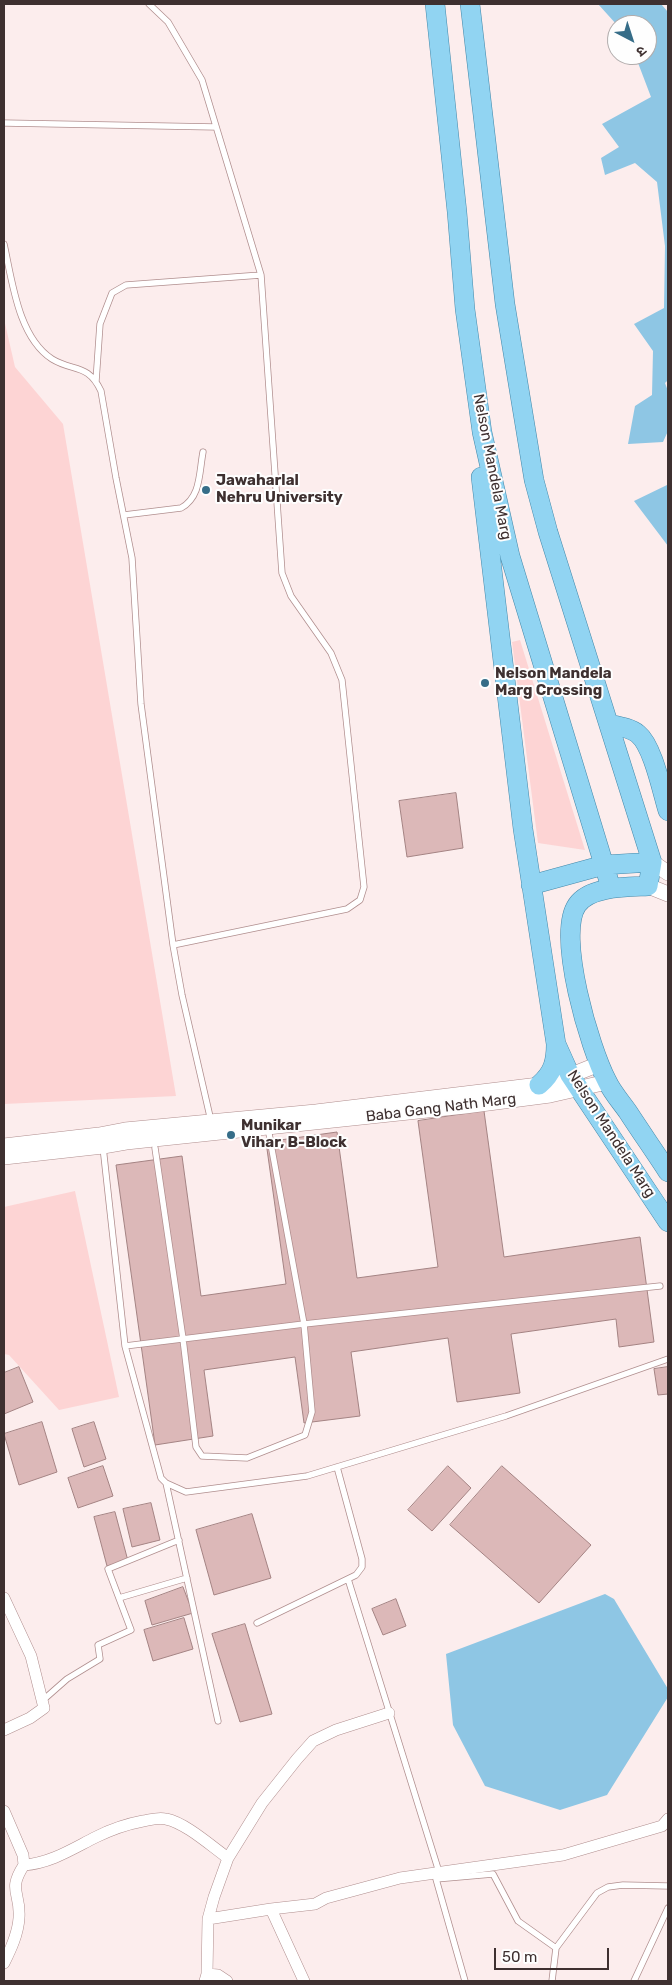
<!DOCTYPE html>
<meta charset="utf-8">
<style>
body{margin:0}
#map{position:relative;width:672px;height:1985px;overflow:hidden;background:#fceded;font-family:Rubik,"Noto Sans Devanagari",sans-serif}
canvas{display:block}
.frame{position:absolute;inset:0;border:5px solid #3e3030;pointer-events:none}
.north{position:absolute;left:607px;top:15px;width:50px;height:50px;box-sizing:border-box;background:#fefefe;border:1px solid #b1acac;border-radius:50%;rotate:140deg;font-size:14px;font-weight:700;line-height:20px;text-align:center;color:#3e3030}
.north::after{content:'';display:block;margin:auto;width:18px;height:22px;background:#366d88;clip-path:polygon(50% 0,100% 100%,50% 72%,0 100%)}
.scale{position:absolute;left:494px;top:1948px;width:115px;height:22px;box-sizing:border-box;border:2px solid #3e3030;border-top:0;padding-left:6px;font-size:15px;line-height:18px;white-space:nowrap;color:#3e3030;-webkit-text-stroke:4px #fefefe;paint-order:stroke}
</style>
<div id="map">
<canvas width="672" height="1985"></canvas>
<div class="frame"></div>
<div class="north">उ</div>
<div class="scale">50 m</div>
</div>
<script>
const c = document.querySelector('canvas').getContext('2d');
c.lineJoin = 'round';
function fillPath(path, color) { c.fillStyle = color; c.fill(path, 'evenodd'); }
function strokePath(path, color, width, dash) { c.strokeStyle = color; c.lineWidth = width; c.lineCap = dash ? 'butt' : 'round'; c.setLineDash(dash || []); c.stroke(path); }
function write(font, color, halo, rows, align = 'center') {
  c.font = font + ' Rubik,sans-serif'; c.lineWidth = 4; c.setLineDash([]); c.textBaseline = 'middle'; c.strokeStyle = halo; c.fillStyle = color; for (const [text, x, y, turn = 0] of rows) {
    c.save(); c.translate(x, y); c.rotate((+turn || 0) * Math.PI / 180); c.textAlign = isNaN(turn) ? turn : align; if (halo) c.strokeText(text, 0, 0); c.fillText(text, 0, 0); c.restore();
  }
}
const green = new Path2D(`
 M4,319l11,48 48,57 113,672 -172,8z
 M520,640l65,210 -47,-7 -26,-201z
 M75,1191l44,206 -60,13 -50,-55 -5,-1v-147z`);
const water = new Path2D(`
 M598,4h63l7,8v368l-3,3 3,8v40l-5,11 -35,2 7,-38 17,-11 1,-44 -19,-27 30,-16 1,-62 -8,-64 -22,-19 -30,12 -4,-17 18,-11 -17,-23 49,-27 -16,-42h12v-30h-30z
 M667,485l1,2v59l-34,-45z
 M605,1594l9,5 54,90v8l-61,98 -47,15 -75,-24 -32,-61 -7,-71z`);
const building = new Path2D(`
 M456,793l7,55 -56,9 -8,-56z
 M484,1111l20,146 136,-20 14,105 -35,5 -3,-28 -105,15 9,59 -63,9 -9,-64 -97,14 9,64 -56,7 -9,-66 -91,13 9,66 -58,9 -39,-280 66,-9 19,140 85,-12 -20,-142 71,-10 20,146 81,-11 -20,-146z
 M19,1367l14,35 -29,12v-41z
 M668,1367v27l-10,1 -4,-26z
 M42,1422l15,50 -38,13 -15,-51z
 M94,1422l12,37 -22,8 -12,-38z
 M103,1466l10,30 -35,12 -10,-30z
 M448,1466l23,22 -39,43 -24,-21z
 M502,1466l89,79 -52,58 -89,-78z
 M151,1503l9,37 -28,7 -9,-38z
 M115,1512l13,49 -21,5 -13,-49z
 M252,1514l19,64 -57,17 -18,-65z
 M183,1587l10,26 -41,12 -7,-24z
 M396,1599l10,27 -23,9 -11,-26z
 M184,1618l9,31 -40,12 -9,-31z
 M245,1624l27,90 -32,8 -28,-88z`);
const service = new Path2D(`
 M149,4l19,18 34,58 59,195 21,298 9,23 40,57 11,27 22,207 -4,13 -13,9 -174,36
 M4,123l212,4
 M4,244c8,36 14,93 48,115 21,13 36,4 49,32l15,87 16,80 9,146 32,241 9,50 29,126
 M96,381l4,-57 12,-31 14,-8 135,-10
 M124,515l57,-7c20,-11 18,-35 22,-56
 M103,1147l22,199 36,132 5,5 20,9 121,-16 199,-60 162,-57
 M155,1148l28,191 13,108 6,9 45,2 58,-23 7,-23 -8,-88 -36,-196
 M125,1346l179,-22 356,-38
 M166,1483l52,238
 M348,1579l91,293
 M119,1598l68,-20
 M257,1623l99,-48 6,-8v-8l-25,-92
 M42,1701l25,-22 33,-20 -2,-14 33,-15 -23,-61 71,-29
 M465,1981l-29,-102 57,-5 25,47 38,27
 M552,1981l4,-33 41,-55 11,-6 15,-2 45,1
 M634,1981l34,-73`);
const minor = new Path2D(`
 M4,1598l27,58 13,52 -14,10 -26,12
 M4,1811l19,44 1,10c-17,26 -3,27 -5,53 -1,16 -8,31 -15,45
 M24,1865c27,-2 48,-16 72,-28 14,-7 31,-13 47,-16 7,-1 15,-4 23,-2 20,4 45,27 62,39
 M208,1919l63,-10
 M207,1974l11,1 9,6
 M205,1981l2,-7 1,-55 6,-22 14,-39 34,-55 35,-44 16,-18 23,-11 53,-17
 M304,1981l-33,-72 44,-5 11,-6 74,-20 163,-23 99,-29 6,-7`);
const tertiary = new Path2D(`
 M652,862l16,11
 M648,886l20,8
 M4,1146l95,-11 26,-5 191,-18 223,-27 10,-1 50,-20
 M4,1157l99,-11 23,-4 339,-36 85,-11 57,-13`);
const primary = new Path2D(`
 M435,4l22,208 8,97 17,123 28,124 101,332
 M470,4l35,300 29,176 14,52 104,330 -4,24c-20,1 -58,0 -71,19 -21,30 13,144 30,176 5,11 14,21 21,31 13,20 27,40 40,60
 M481,477l42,352 33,215c0,18 -3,29 -17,41
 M609,724c9,2 22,4 29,10 15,12 24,58 30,77
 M531,885l73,-20 48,-3
 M557,1046l13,29 98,147`);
const markers = [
 [206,490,5,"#366d88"],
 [485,683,5,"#366d88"],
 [231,1135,5,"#366d88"]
];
const streetNames = [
 ["Nelson Mandela Marg",492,467,79],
 ["Baba Gang Nath Marg",441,1108,-7],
 ["Nelson Mandela Marg",611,1134,57]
];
const poiNames = [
 ["Jawaharlal",216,481],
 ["Nehru University",216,498],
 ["Nelson Mandela",495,674],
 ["Marg Crossing",495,691],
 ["Munikar",241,1126],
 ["Vihar, B-Block",241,1143]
];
fillPath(green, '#fdd4d4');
fillPath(water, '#8ec6e4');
fillPath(building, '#dcb8b8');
strokePath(building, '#a48383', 1);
strokePath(service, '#b08e8e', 7);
strokePath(minor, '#b08e8e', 12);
strokePath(tertiary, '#b08e8e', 16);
strokePath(primary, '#4488a9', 20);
strokePath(service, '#fff', 5.5);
strokePath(minor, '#fff', 11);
strokePath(tertiary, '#fff', 15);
strokePath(primary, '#91d4f2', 19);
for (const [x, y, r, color] of markers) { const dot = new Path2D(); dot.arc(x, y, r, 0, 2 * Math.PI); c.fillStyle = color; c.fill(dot); strokePath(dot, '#fefefe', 2); }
write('15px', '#3e3030', '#fefefe', streetNames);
write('bold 15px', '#3e3030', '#fefefe', poiNames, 'left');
</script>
